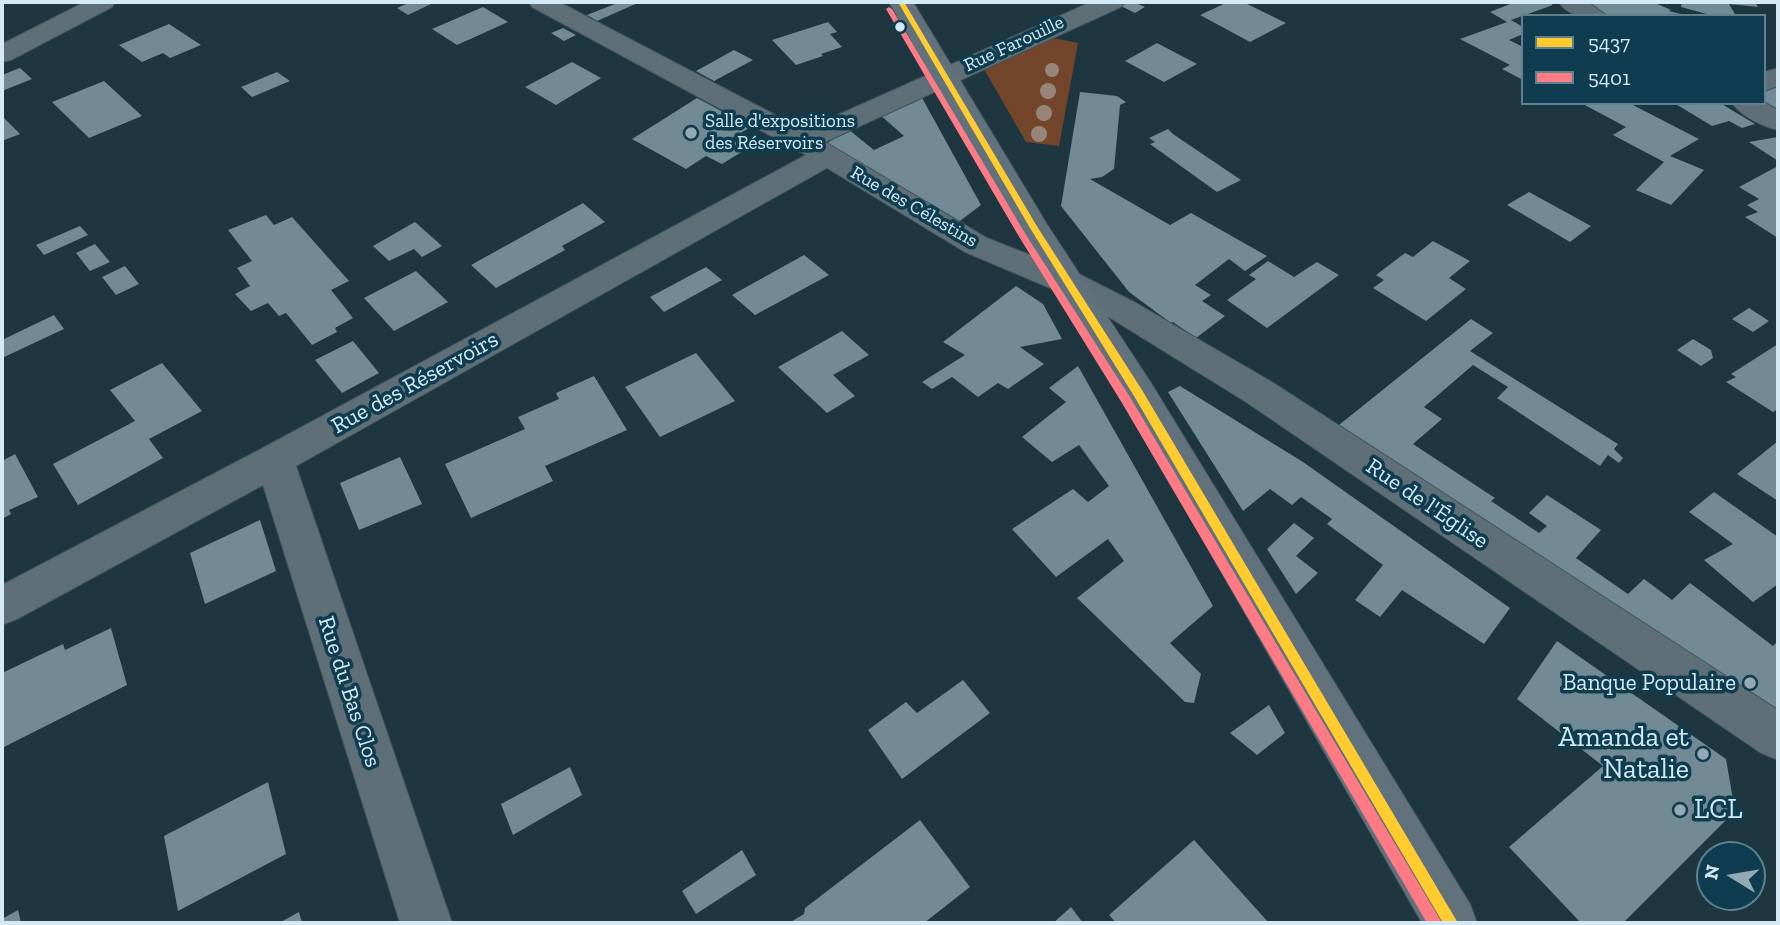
<!DOCTYPE html>
<meta charset="utf-8">
<style>
body{margin:0}
#map{position:relative;width:1780px;height:925px;overflow:hidden;background:#1d3640;font-family:"Zilla Slab",serif}
canvas{display:block}
.frame{position:absolute;inset:0;border:4px solid #d3e9f5;pointer-events:none}
.legend{position:absolute;left:1521px;top:14px;width:245px;height:91px;box-sizing:border-box;background:#0f3c4e;border:2px solid #5d8191;margin:0;padding:9px 12px;list-style:none;font-size:21px;color:#d3e9f5}
.legend li{display:flex;align-items:center;gap:14px;height:35px}
.legend b{width:35px;border:2px solid #5d8191}
.north{position:absolute;left:1696px;top:841px;width:70px;height:70px;box-sizing:border-box;background:#0f3c4e;border:2px solid #5d8191;border-radius:50%;rotate:281deg;font-size:19px;font-weight:700;line-height:28px;text-align:center;color:#d3e9f5}
.north::after{content:'';display:block;margin:auto;width:24px;height:32px;background:#93aab6;clip-path:polygon(50% 0,100% 100%,50% 72%,0 100%)}
</style>
<div id="map">
<canvas width="1780" height="925"></canvas>
<div class="frame"></div>
<ul class="legend">
<li><b style="height:9px;background:#ffcc30"></b>5437</li>
<li><b style="height:9px;background:#fe7b86"></b>5401</li>
</ul>
<div class="north">N</div>
</div>
<script>
const c = document.querySelector('canvas').getContext('2d');
c.lineJoin = 'round';
function fillPath(path, color) { c.fillStyle = color; c.fill(path, 'evenodd'); }
function strokePath(path, color, width, dash) { c.strokeStyle = color; c.lineWidth = width; c.lineCap = dash ? 'butt' : 'round'; c.setLineDash(dash || []); c.stroke(path); }
function write(font, color, halo, rows, align = 'center') {
  c.font = font + ' "Zilla Slab",serif'; c.lineWidth = 7; c.setLineDash([]); c.textBaseline = 'middle'; c.strokeStyle = halo; c.fillStyle = color; for (const [text, x, y, turn = 0] of rows) {
    c.save(); c.translate(x, y); c.rotate((+turn || 0) * Math.PI / 180); c.textAlign = isNaN(turn) ? turn : align; if (halo) c.strokeText(text, 0, 0); c.fillText(text, 0, 0); c.restore();
  }
}
const green = new Path2D(`
 M1047,37l31,6 -19,103 -33,-4 -45,-78z`);
const building = new Path2D(`
 M411,2h24l-27,13 -11,-7z
 M620,2h20l-43,19 -10,-6z
 M1129,2h4l12,5 -10,6 -14,-7z
 M1228,2h15l43,21 -36,19 -50,-27z
 M1505,2h42l6,3 -42,15 12,7v7l-14,6 14,7v33l-21,-11 8,-4 -50,-26 47,-17 -17,-10 20,-8z
 M1595,2h58l18,8 -2,1 19,5h-81l-20,-12z
 M1682,2h73l3,5 -29,-3 7,12h-22l-33,-9z
 M483,7l25,15 -51,23 -25,-16z
 M828,22l9,10 -7,2 12,13 -21,7 2,2 -27,9 -24,-25z
 M169,24l32,21 -31,13 -7,-5 -21,9 -23,-17z
 M563,28l13,7 -12,6 -13,-8z
 M1157,43l40,21 -33,18 -39,-21z
 M734,50l19,10 -39,21 -18,-10z
 M572,62l29,16 -45,27 -31,-18z
 M20,68l12,11 -30,12v-16z
 M277,72l13,9 -38,16 -11,-10z
 M104,81l38,35 -53,22 -37,-36z
 M1778,83v33l-21,-13h7v-15z
 M1080,92l37,4 9,6 -6,3 -6,64 -12,8 -12,2 80,46 21,-12 76,43 -22,15 -16,-12 -34,26 16,10 -9,6 23,15 -29,22 -23,-16 -2,1 -42,-31 -68,-86z
 M921,96l60,109 -25,19 -130,-80 22,-15 26,21 30,-14 -25,-22z
 M697,98l54,29 -21,12 18,9 -26,16 -16,-8 -20,13 -54,-30z
 M1581,103h48l70,36 -29,17 34,14 -33,35 -35,-15 28,-28 -51,-27 13,-8z
 M1674,103h46l35,21 -13,4 -13,-7 -17,5z
 M2,116l18,18 -18,7z
 M1168,129l5,5 68,46 -24,12 -67,-48 5,-2 -6,-4z
 M1778,138v23l-29,-19 28,-5z
 M1778,166v36l-2,1 2,2v33l-33,-21 13,-5 -11,-7 12,-6 -20,-12z
 M1529,192l62,34 -21,16 -63,-37z
 M583,203l22,19 -43,24 3,4 -69,38 -25,-23z
 M266,215l8,10 18,-8 57,64 -18,9 22,28 -18,10 2,4 -25,13 -26,-32 -7,3 -11,-13 -17,8 -16,-17 15,-8 -13,-18 15,-7 -24,-31z
 M415,222l27,24 -20,11 -8,-8 -25,12 -16,-15z
 M80,226l8,9 -44,20 -8,-10z
 M1433,241l37,20 -21,17 17,11 -40,32 -53,-33 11,-8 -8,-5 29,-22 8,4z
 M95,244l15,18 -20,9 -14,-18z
 M804,255l25,20 -74,40 -23,-20z
 M1268,261l26,16 23,-15 22,13 -72,53 -40,-28 29,-21 -7,-4z
 M125,266l14,18 -23,11 -14,-18z
 M706,267l16,13 -58,32 -14,-15z
 M416,271l32,31 -54,29 -30,-33z
 M1016,286l27,18 19,35 -42,8 24,17 -36,25 -10,-6 -20,14 -26,-20 -20,12 -10,-7 43,-27 -22,-13z
 M1749,308l20,13 -16,11 -21,-13z
 M54,315l10,14 -62,29v-18z
 M1471,319l22,14 -23,18 148,93 -4,5 9,9 -4,5 -11,-8 -8,11 -103,-68 11,-11 -35,-22 -49,42 18,12 -29,25 82,54 -4,3 48,32 8,-7 -18,-13 18,-18 54,35 -25,28 52,36 16,-15 28,21 18,-17 83,63 5,-5v86l-7,-2 -437,-296z
 M842,331l27,24 -36,20 22,21 -28,17 -49,-46z
 M1693,339l18,11 2,8 -12,8 -24,-16z
 M353,341l26,32 -37,20 -27,-33z
 M1778,344v65l-5,3 -47,-30 10,-5 -5,-3z
 M696,353l39,48 -75,36 -35,-50z
 M162,363l40,48 -53,28 14,19 -85,47 -25,-41 82,-43 -25,-31z
 M1078,366l135,240 -43,37 31,31 -7,29 -9,-1 -108,-104 47,-37 -16,-22 -52,38 -44,-48 61,-40 15,13 21,-16 -30,-41 -27,17 -30,-25 44,-35 -17,-14z
 M594,376l33,54 -82,36 8,15 -82,37 -26,-54 80,-35 -7,-12 41,-18 -3,-6z
 M1180,386l123,76 207,146 -26,36 -82,-54 -22,27 -25,-17 28,-35 -56,-41 5,-5 -31,-22 -9,8 -22,-16 -27,22 -75,-119z
 M1778,441v60l-41,-27z
 M15,454l23,43 -29,13 2,4 -9,5v-58z
 M400,457l22,47 -63,26 -19,-47z
 M1714,492l64,45v47l-25,18 -49,-42 29,-16 -44,-32z
 M260,520l16,51 -71,33 -15,-51z
 M1294,523l20,15 -18,18 22,17 -22,21 -29,-45z
 M111,628l16,57 -125,63v-75l61,-29 2,6z
 M1557,641l169,118 9,52 -112,112h-42l-72,-76 94,-81 -86,-67z
 M963,680l27,33 -88,66 -34,-49 38,-28 11,11z
 M1269,705l16,28 -28,22 -27,-22z
 M570,767l12,28 -69,40 -12,-31z
 M268,782l18,72 -108,57 -14,-75z
 M920,820l50,67 -46,36h-135l15,-9 1,-6z
 M1194,840l75,83h-153l-7,-8z
 M742,850l14,25 -60,39 -14,-23z
 M1071,907l12,16h-30z
 M18,910l3,13h-19v-4z
 M299,912l3,11h-23z`);
const minor = new Path2D(`
 M85,2h30l-3,5 -101,53 -9,2v-18z
 M529,2h30l245,128 287,-128h33l-3,5 -296,135 162,96 94,37 55,28 136,79 506,328v50l-17,-7 -515,-351 -134,-83 -55,-28 -92,-39 -138,-84 -531,298 156,457h-52l-137,-438 -246,134 -15,6v-40l259,-136 545,-294 -274,-148z
 M1559,2h29l19,14c-18,0 -38,3 -48,-14z
 M1778,68v18l-14,5v-19z
 M1764,102l14,8v20c-15,-3 -37,-14 -46,-27z`);
const secondary = new Path2D(`
 M889,2h24l135,224 103,157 319,521 7,19h-55l-297,-520 -107,-175z`);
const bus1 = new Path2D(`
 M898,2h6l134,226 104,162 316,533h-15l-309,-527 -104,-168z`);
const bus2 = new Path2D(`
 M889,7l3,2 134,226 104,162 312,526h-15l-305,-520 -104,-168 -132,-226z`);
const trees = [
 [1052,70,7],
 [1048,91,8],
 [1044,113,8],
 [1039,134,8]
];
const markers = [
 [900,27,6,"#d3e9f5"],
 [691,133,7,"#93aab6"],
 [1750,683,7,"#93aab6"],
 [1703,754,7,"#93aab6"],
 [1680,810,7,"#93aab6"]
];
const farStreetnames = [
 ["Rue Farouille",1014,44,-25],
 ["Rue des Célestins",914,207,30]
];
const farPoinames = [
 ["Salle d'expositions",705,122],
 ["des Réservoirs",705,144]
];
const streetNames = [
 ["Rue des Réservoirs",415,383,-29],
 ["Rue de l'Église",1427,504,34],
 ["Rue du Bas Clos",349,692,72]
];
const poiNames = [
 ["Banque Populaire",1736,683]
];
const nearPoinames = [
 ["Amanda et",1689,738],
 ["Natalie",1689,770],
 ["LCL",1694,810,"left"]
];
fillPath(green, '#73462c');
fillPath(building, '#718a96');
strokePath(minor, '#40525a', 2);
strokePath(secondary, '#40525a', 2);
fillPath(minor, '#5e6f77');
fillPath(secondary, '#62727c');
fillPath(bus1, '#ffcc30');
fillPath(bus2, '#fe7b86');
c.fillStyle = '#97857a';
for (const [x, y, r] of trees) { c.beginPath(); c.arc(x, y, r, 0, 2 * Math.PI); c.fill(); }
for (const [x, y, r, color] of markers) { const dot = new Path2D(); dot.arc(x, y, r, 0, 2 * Math.PI); c.fillStyle = color; c.fill(dot); strokePath(dot, '#0f3c4e', 2.5); }
write('19px', '#d3e9f5', '#0f3c4e', farStreetnames);
write('19px', '#d3e9f5', '#0f3c4e', farPoinames, 'left');
write('23px', '#d3e9f5', '#0f3c4e', streetNames);
write('23px', '#d3e9f5', '#0f3c4e', poiNames, 'right');
write('28px', '#d3e9f5', '#0f3c4e', nearPoinames, 'right');
</script>
